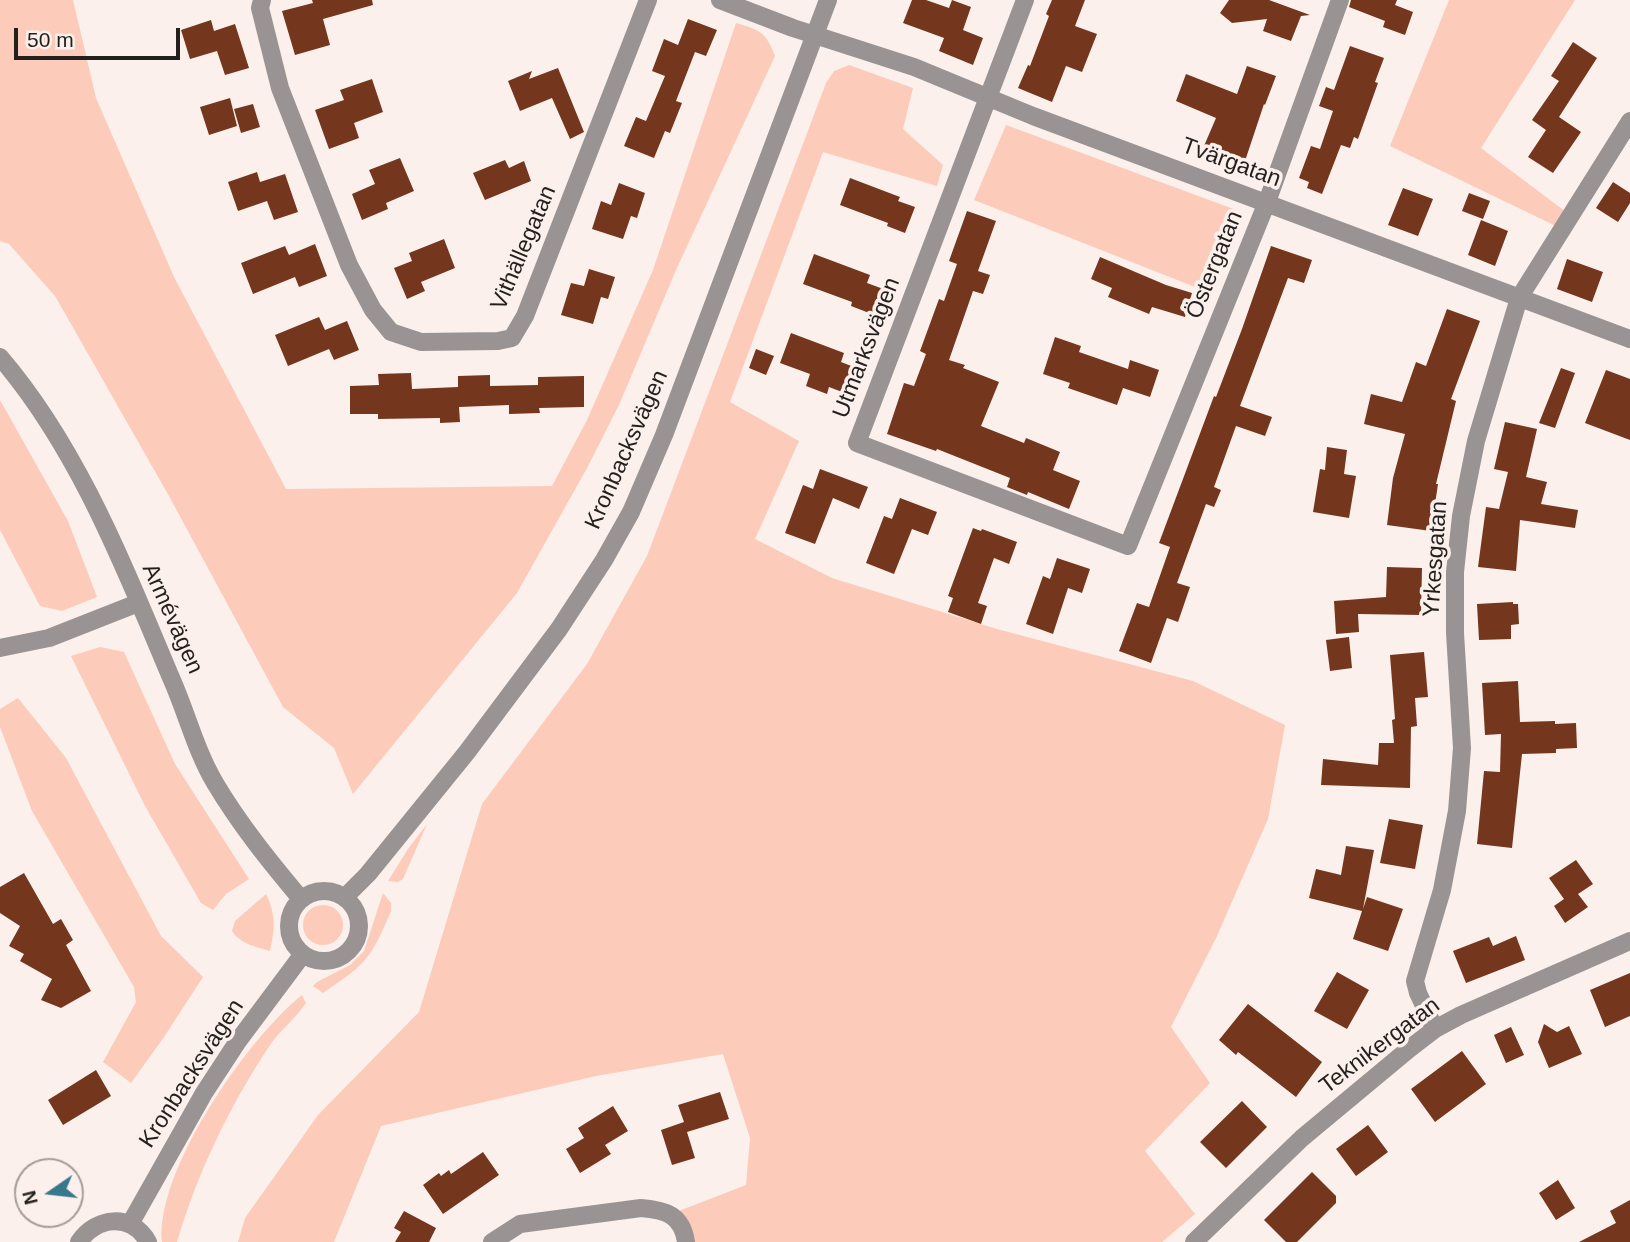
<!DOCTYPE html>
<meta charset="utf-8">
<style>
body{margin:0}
#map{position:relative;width:1630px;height:1242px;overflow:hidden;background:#fbf0ec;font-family:Arial,sans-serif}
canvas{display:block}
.north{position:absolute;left:14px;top:1158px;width:70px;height:70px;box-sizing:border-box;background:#fbf0ec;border:2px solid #a59c99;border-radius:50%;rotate:256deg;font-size:19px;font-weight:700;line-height:28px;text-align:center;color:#231f1d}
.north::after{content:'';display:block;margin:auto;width:24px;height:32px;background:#38788c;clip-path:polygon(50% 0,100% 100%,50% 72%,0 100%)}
.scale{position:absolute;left:14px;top:28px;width:166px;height:32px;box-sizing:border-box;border:4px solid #231f1d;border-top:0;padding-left:9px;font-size:21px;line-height:24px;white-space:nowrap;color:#231f1d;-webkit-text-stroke:5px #fbf0ec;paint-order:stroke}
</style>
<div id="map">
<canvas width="1630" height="1242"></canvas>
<div class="north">N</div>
<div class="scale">50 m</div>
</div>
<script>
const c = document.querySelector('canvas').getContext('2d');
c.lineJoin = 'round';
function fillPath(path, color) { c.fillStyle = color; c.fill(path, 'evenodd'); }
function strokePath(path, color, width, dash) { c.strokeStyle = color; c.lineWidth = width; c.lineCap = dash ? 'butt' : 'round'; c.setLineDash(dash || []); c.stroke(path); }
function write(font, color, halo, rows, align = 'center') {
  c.font = font + ' Arial,sans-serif'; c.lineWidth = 7; c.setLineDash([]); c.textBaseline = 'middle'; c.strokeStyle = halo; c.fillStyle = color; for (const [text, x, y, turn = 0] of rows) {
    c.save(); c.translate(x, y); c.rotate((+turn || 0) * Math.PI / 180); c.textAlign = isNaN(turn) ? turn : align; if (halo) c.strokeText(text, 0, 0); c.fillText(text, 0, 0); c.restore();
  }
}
const green = new Path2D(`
 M0,0h73l23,98 78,179 112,212 266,-3 35,-66 66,-150 83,-247c24,7 30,9 39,33l-99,214 -57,135 -32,63 -70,125 -164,201 -19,-46 -51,-41 -114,-211 -114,-200 -46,-52 -9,-3z
 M1449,0h126l-94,148 89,67 -8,14 -172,-83z
 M849,65l64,23 -10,41 40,36 -6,21 -114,-34 -93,250 69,39 -44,98 77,39 165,51 196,52 92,44 -17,94 -51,117 -46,91 39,56 -65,68 50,63 -33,28h-473l-18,-28 75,-29 4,-47 -27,-84 -127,22 -215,50 -47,116h-96l7,-24 73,-103 101,-103 63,-208 105,-140 60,-108 179,-473 8,-12z
 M1006,125l233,86 -31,81 -234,-92z
 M0,400l68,121 29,76 -35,14 -22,-5 -40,-76z
 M100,647l24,5 51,112 74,115 -23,15 -13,16 -12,-7 -56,-97 -74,-150z
 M18,698l48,60 95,178 42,41 -39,60 -33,46 -28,-21 33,-60 -2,-15 -102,-176 -32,-84v-18z
 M427,824l-24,55 -5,3 -10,-1 20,-32z
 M383,893l8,10v8c-20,48 -25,53 -68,82l-10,-7 4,-4 33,-17 14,-14z
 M266,894c10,20 9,36 4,57 -13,-4 -30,-7 -38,-20l3,-10z
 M303 925a20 20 0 1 1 40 0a20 20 0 1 1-40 0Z
 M302,995l4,8c-11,16 -27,28 -38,45 -39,59 -71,126 -91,194h-15c-7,-71 86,-204 140,-247z`);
const building = new Path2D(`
 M312,0h60l1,5 -50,14 7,26 -35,10 -13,-44 31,-8z
 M912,0h14l23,8 3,-8 19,7 -8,23 20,8 -10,27 -34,-14 5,-13 -41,-15z
 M1052,0h33l-10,26 22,8 -15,38 -16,-6 -14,36 -34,-14 10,-23 2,1 19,-50 -3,-2z
 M1229,0h40l41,15 -9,1 -10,25 -28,-10 4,-12 -35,4 -12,-10z
 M1351,0h46l-2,5 18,7 -8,23 -22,-8 2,-6 -36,-14z
 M688,19l29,11 -11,26 -11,-4 -19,49 6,2 -12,30 -5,-2 -11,27 -30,-12 12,-29 10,4 19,-45 -13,-5 12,-32 14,6z
 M211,20l3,11 21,-7 14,44 -24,7 -8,-24 -27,8 -9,-29z
 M1573,42l24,16 -38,59 22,15 -28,41 -25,-16 18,-27 -14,-10 27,-39 -8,-5z
 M1350,46l34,12 -9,24 3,1 -20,56 -4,-2 -4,11 -9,-3 -19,49 -15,-6 2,-6 -10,-4 12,-32 9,3 13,-38 -14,-5 7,-19 8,3z
 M1247,66l29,10 -11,29 -1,-1 -19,57 -41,-15 12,-28 -40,-17 10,-27 51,20z
 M558,68l26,64 -14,7 -18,-41 -32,13 -12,-30 24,-10 -3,8z
 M372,79l11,33 -29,11 5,15 -30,11 -14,-39 29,-10 -4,-10z
 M230,98l7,28 -28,9 -9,-28z
 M253,104l7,23 -19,6 -7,-24z
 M400,158l14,33 -28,12 2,6 -26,11 -10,-26 23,-10 -6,-14z
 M505,160l4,8 15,-7 7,20 -46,19 -12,-27z
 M257,172l3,10 25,-8 13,38 -24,8 -7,-19 -29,10 -10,-29z
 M850,178l50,19 -2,4 17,6 -10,26 -18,-7 1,-3 -48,-18z
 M1613,182l17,11v10l-12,19 -22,-14z
 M619,183l26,10 -8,25 -6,-2 -8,23 -31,-10 9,-28 10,4z
 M1403,188l30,11 -15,37 -30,-11z
 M1469,193l21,8 -7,18 -21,-8z
 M967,211l29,10 -18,50 12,4 -7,19 -10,-3 -24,69 16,5 -2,3 36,14 -18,44 43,17 2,-5 34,14 -7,18 27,11 -11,28 -41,-17 -1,3 -20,-8 3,-9 -73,-29 -1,2 -49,-17 17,-51 10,3 12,-32 -6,-3 19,-52 5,2 13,-37 -8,-3z
 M1481,220l27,11 -13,35 -27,-11z
 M444,239l11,29 -34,14 4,9 -18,8 -13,-31 18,-7 -3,-8z
 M315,244l12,32 -28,11 -4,-10 -42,17 -12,-31 44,-17 4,9z
 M1271,246l41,14 -8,23 -16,-5 -48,128 32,11 -7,19 -29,-10 -22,61 7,3 -7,17 -8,-3 -29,79 13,4 -12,35 -11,-4 -16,45 -32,-12 18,-48 12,4 21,-60 -11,-4 55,-147 2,1 26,-68z
 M814,254l56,21 -3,8 19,7 -9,26 -26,-10 1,-4 -49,-18z
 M1100,257l66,28 26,8 -7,24 -33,-10 -3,7 -41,-17 4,-9 -21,-9z
 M1567,259l36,13 -11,30 -35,-13z
 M589,269l26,8 -7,22 -7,-2 -8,27 -32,-9 10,-32 13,3z
 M1447,309l33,12 -29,78 5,2 -20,83h2l-7,47 -44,-6 6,-47 12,-44 -41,-10 7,-30 31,8 14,-40 10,4z
 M319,317l6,13 22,-9 12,29 -25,10 -5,-11 -41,17 -13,-31z
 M791,333l53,20 -3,9 18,7 -9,26 -21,-8 -2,7 -21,-8 4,-12 -30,-11z
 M1055,337l26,9 -2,6 49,17 2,-9 29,10 -9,27 -27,-9 -6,17 -49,-17 2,-5 -27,-9z
 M756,349l18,7 -8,19 -17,-7z
 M1561,368l14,5 -20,55 -16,-5z
 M1606,370l24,9v61l-45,-17z
 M411,373l1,16 46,-2v-11l32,-1v11l48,-1v-8l46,-1v31l-45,1 1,5 -31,1v-9l-50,2 1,15 -20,1v-5l-62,1v-5h-28v-28l29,-1 -1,-11z
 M1505,422l32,7 -11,48 21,5 -6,22 37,6 -3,18 -55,-8 -4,51 -38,-4 8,-60 13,2 9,-37 -14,-3z
 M1327,447l20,3 -3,24 12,2 -7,42 -36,-6 7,-43 5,1z
 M820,469l48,18 -9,22 -26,-11 -18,46 -30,-11 18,-48 10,4z
 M900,498l37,14 -9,23 -16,-6 -18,45 -28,-11 18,-47 8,3z
 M973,528l8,3 1,-2 35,13 -8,22 -15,-6 -16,45 9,3 -6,18 -33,-12 5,-14 -5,-2z
 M1057,558l33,11 -8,24 -14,-5 -15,46 -27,-10 17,-48 7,3z
 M1387,567l35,1 -1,47 -63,-1 1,18 -23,2 -2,-33 52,-4z
 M1513,602v2h5l1,20 -8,1v14l-32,1 -2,-36z
 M1349,637l3,31 -22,3 -4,-31z
 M1424,652l4,45 -13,1 2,28 -6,1 -1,61 -89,-3 2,-26 55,6 1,-22h15l-2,-23 3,-1 -5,-64z
 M1518,681l2,41 35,-1v3l21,-1 1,25 -21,1v4l-34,1 -10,94 -35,-4 7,-73 16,1 1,-38 -16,1 -3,-52z
 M1389,819l34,6 -8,44 -35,-6z
 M1346,846l28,4 -11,59 4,-12 36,12 -15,42 -35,-12 9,-28 -53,-13 7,-29 25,6z
 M1576,860l17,24 -15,10 10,13 -23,16 -11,-17 10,-7 -15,-21z
 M24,873l29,51 8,-5 12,21 -7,5 25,46 -30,17 -20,-8 11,-21 -32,-18 4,-7 -15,-8 11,-20 -20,-13v-26z
 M1516,936l9,24 -59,23 -13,-32 36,-14 4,9z
 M1337,972l32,18 -22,39 -33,-18z
 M1630,973v43l-25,11 -15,-37z
 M1248,1004l74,58 -26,35 -58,-45 -2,3 -17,-15z
 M1544,1024l13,8 12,-6 13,28 -33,14 -11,-26z
 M1511,1027l13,28 -18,8 -12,-28z
 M1462,1051l24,33 -51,38 -24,-33z
 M96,1070l15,26 -48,29 -15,-25z
 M720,1092l9,27 -42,13 8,26 -23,7 -11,-35 23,-8 -6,-17z
 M1242,1101l25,26 -41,41 -26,-26z
 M613,1106l15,25 -23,14 6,9 -31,19 -14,-24 18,-11 -6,-10z
 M1368,1125l20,27 -32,24 -20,-27z
 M483,1152l16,23 -56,39 -20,-29 16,-12 2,3 8,-6 2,4z
 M1312,1172l24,24v7l-39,39h-11l-22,-22z
 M1558,1180l17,28 -19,12 -17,-27z
 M1630,1200v42h-51l37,-19 -6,-12z
 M404,1211l32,17 -7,14h-34l6,-10 -7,-4z`);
const minor = new Path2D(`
 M262,0l-2,8 20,80 69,177 24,45 18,22 30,10 77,-1 14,-3 13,-22 123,-316
 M720,0l73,28 121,39 119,49 597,223
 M1025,0l-168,443 271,103 139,-344 73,-202
 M0,357c79,92 125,212 172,323 15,34 24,71 43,103 25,42 55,79 86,116
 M0,648l49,-10 89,-35
 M289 926a35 35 0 1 1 70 0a35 35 0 1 1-70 0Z
 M345,897l23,-23 99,-122 92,-123 45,-69 27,-48 33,-77 164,-435
 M1435,1029l-17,-36 -3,-12 27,-91 15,-79 5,-63 -7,-115v-61l6,-56 15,-75 43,-143 111,-177
 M130,1224l74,-131 34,-52 65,-87
 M79,1242c17,-26 53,-29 69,0
 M492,1242l28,-18 121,-16c25,2 41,7 45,34
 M1194,1242l108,-104 107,-89 26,-20 26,-14 169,-74`);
const streetNames = [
 ["Tvärgatan",1231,163,20],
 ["Vithällegatan",524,248,-67],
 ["Östergatan",1215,265,-68],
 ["Utmarksvägen",867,348,-69],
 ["Kronbacksvägen",627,450,-66],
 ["Yrkesgatan",1436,559,-86],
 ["Armévägen",172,619,66],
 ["Teknikergatan",1380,1046,-37],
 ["Kronbacksvägen",192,1074,-57]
];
fillPath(green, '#fccbb9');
fillPath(building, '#74361d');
strokePath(minor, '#999493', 18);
write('23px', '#231f1d', '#fbf0ec', streetNames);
</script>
